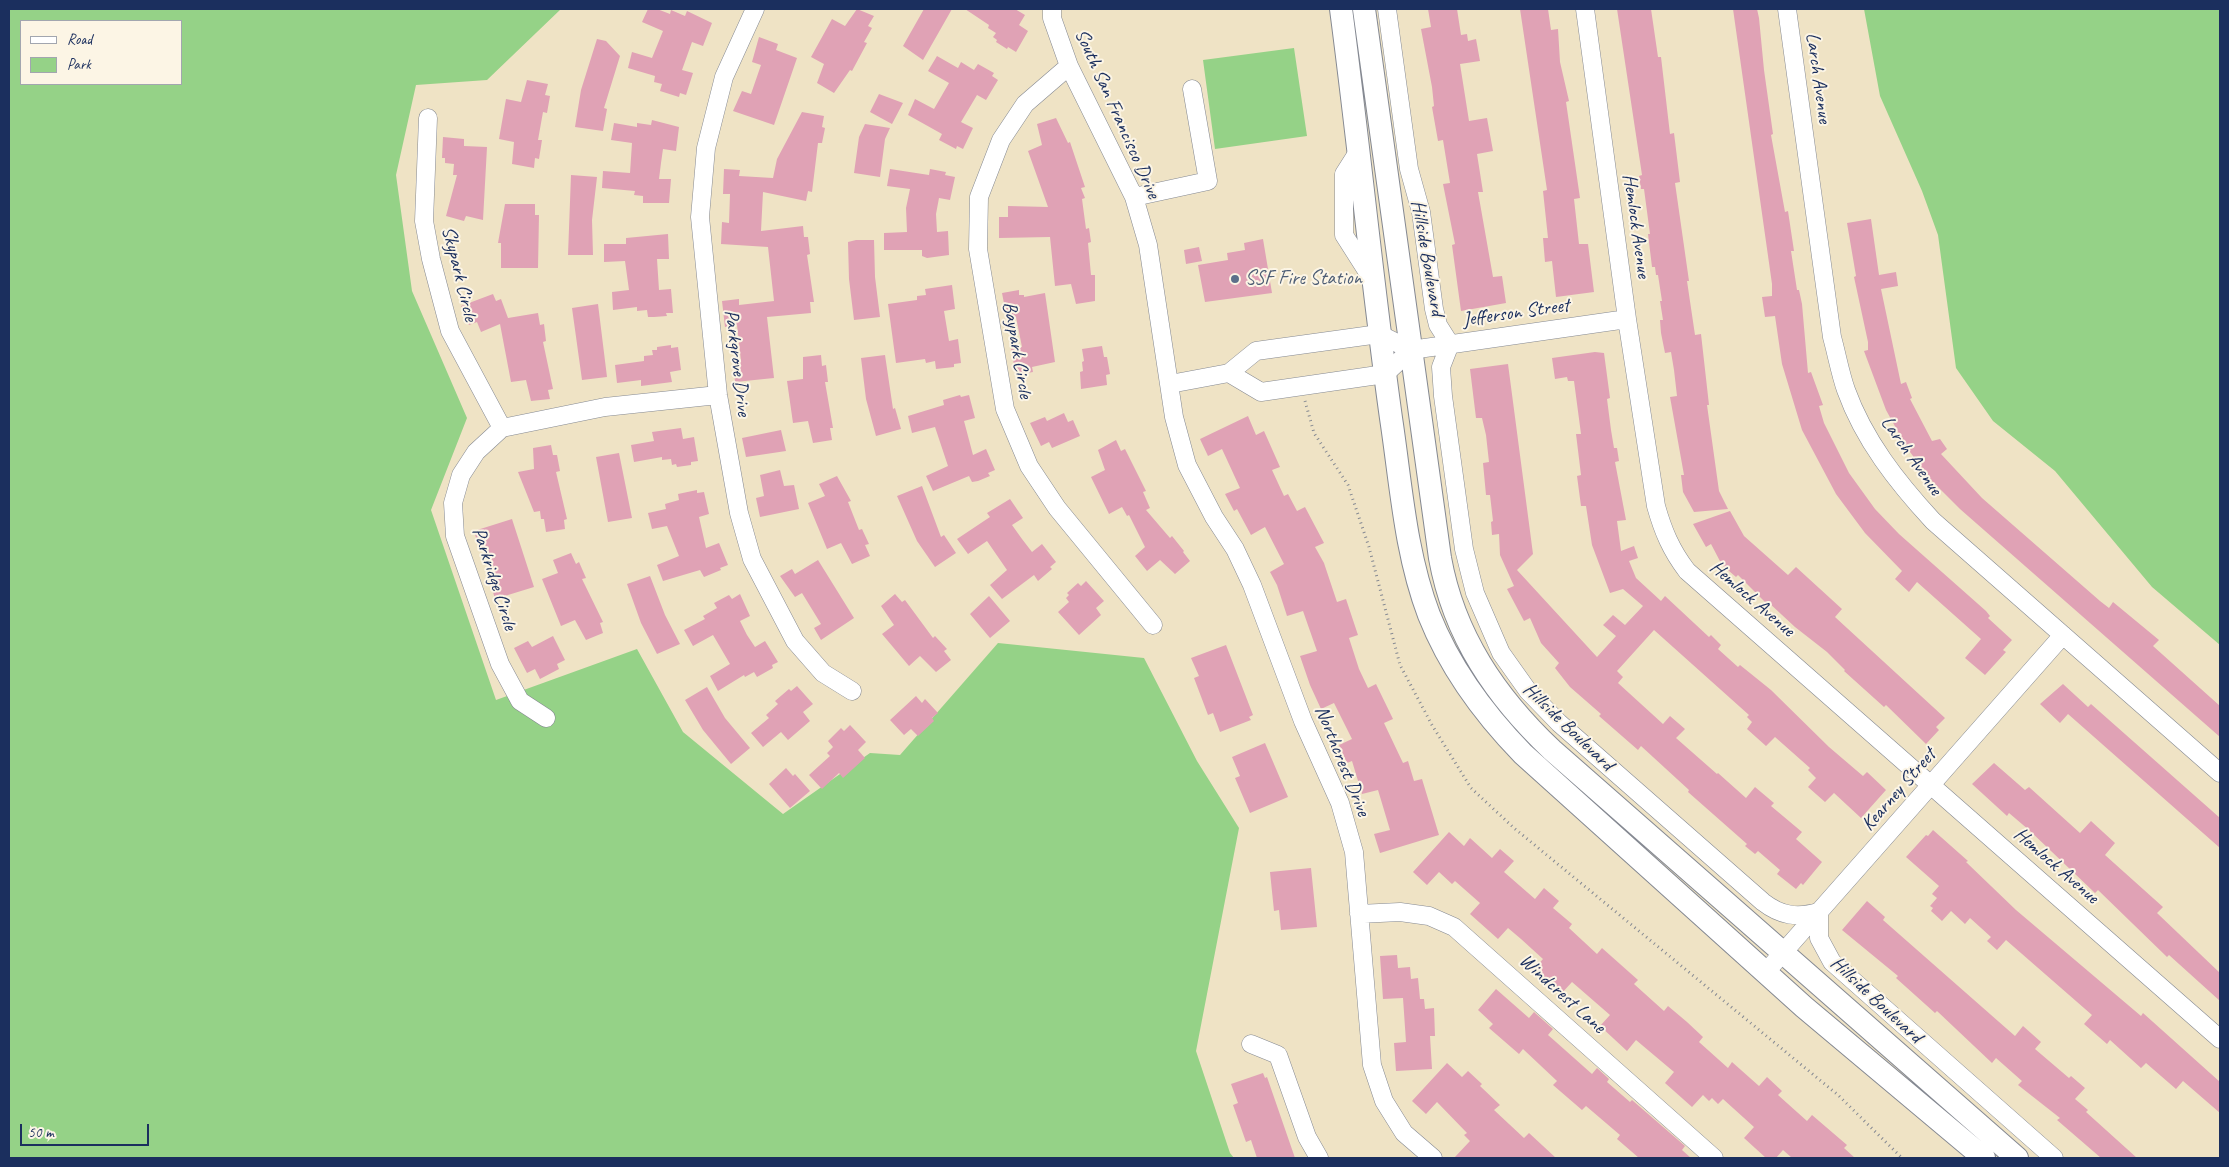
<!DOCTYPE html>
<style>
body{margin:0}
#map{position:relative;width:2229px;height:1167px;overflow:hidden;background:#efe3c5;font-family:Caveat,sans-serif}
canvas{display:block}
.frame{position:absolute;inset:0;border:10px solid #1b2f5e;pointer-events:none}
.legend{position:absolute;left:20px;top:20px;width:162px;height:65px;box-sizing:border-box;background:#fcf5e5;border:1px solid #a2a6af;margin:0;padding:6px 9px;list-style:none;font-size:15px;color:#1b2f5e}
.legend li{display:flex;align-items:center;gap:10px;height:25px}
.legend b{width:25px;border:1px solid #a2a6af}
.scale{position:absolute;left:20px;top:1124px;width:129px;height:22px;box-sizing:border-box;border:2px solid #1b2f5e;border-top:0;padding-left:6px;font-size:15px;line-height:18px;white-space:nowrap;color:#1b2f5e;-webkit-text-stroke:4px #fcf5e5;paint-order:stroke}
</style>
<div id="map">
<canvas width="2229" height="1167"></canvas>
<div class="frame"></div>
<ul class="legend">
<li><b style="height:6px;background:#fff"></b>Road</li>
<li><b style="height:14px;background:#95d287"></b>Park</li>
</ul>
<div class="scale">50 m</div>
</div>
<script>
const c = document.querySelector('canvas').getContext('2d');
c.lineJoin = 'round';
function fillPath(path, color) { c.fillStyle = color; c.fill(path, 'evenodd'); }
function strokePath(path, color, width, dash) { c.strokeStyle = color; c.lineWidth = width; c.lineCap = dash ? 'butt' : 'round'; c.setLineDash(dash || []); c.stroke(path); }
function write(font, color, halo, rows, align = 'center') {
  c.font = font + ' Caveat,sans-serif'; c.lineWidth = 4; c.setLineDash([]); c.textBaseline = 'middle'; c.strokeStyle = halo; c.fillStyle = color; for (const [text, x, y, turn = 0] of rows) {
    c.save(); c.translate(x, y); c.rotate((+turn || 0) * Math.PI / 180); c.textAlign = isNaN(turn) ? turn : align; if (halo) c.strokeText(text, 0, 0); c.fillText(text, 0, 0); c.restore();
  }
}
const green = new Path2D(`
 M9,9h552l-74,71 -71,5 -20,90 16,116 55,127 -36,92 65,190 141,-51 46,83 100,82 87,-61 30,2 98,-112 146,15 53,103 42,67 -43,223 34,102 4,5h-1225zM21,21h160v63h-160z
 M1864,9h356v636l-68,-58 -97,-116 -62,-50 -37,-53 -18,-133 -16,-44 -42,-95z
 M1294,48l13,88 -92,13 -12,-89z`);
const building = new Path2D(`
 M648,9h9l13,5 1,-4 14,6 2,-5 25,12 -9,23 -11,-4 -10,28 11,3 -7,22 -6,-2 -1,4 -19,-6 2,-7 -8,-2 1,-6 -27,-8 4,-16 20,6 11,-27 -21,-9z
 M857,9l17,7 -6,10 4,2 -8,14 3,1 -15,28 -2,-1 -16,23 -17,-10 7,-19 -13,-7 21,-38 13,7z
 M924,9h28l-29,51 -20,-14z
 M965,9h50l10,6 -6,10 9,6 -12,21 -8,-5 -1,2 -11,-7 1,-2 -4,-3 3,-4 -8,-5 1,-3z
 M1428,9h29l4,26 6,-1 1,7 8,-2 4,22 -20,3 9,57 18,-3 6,33 -16,3 6,38h-5l15,85 9,-1 4,27 -45,8 -9,-66 3,-1 -12,-60 7,-1 -7,-43 -5,1 -6,-34 2,-1 -2,-19 -11,-58 10,-2z
 M1520,9h28l3,21 7,-1 2,33 9,39 -3,1 14,96 -6,1 5,45h9l6,48 -38,5 -4,-36 -7,1 -2,-24h5l-5,-47 4,-1z
 M1617,9h34l7,48h3l9,77 4,-1 6,49 -5,1 14,98h-2l8,54 6,-1 8,71h-2l12,86 9,18 -34,3 -11,-20 -2,-17h3l-14,-78 7,-1 -3,-26 -3,-18 -6,1 -4,-20 -1,-13h3l-3,-19h2l-4,-26h-2l-1,-8h-3l-4,-33h2l-6,-45h-3l-2,-13 3,-1z
 M1733,9h24l2,9 5,52 9,64 -2,1 14,77 3,-1 6,40h-3l6,39h2l3,14 6,69 3,-1 12,33 -4,1 5,17 25,50 26,36 24,25 87,77 4,5 -2,2 24,22 -9,10 3,2 -21,23 -20,-17 16,-19 -64,-57 -8,10 -14,-13 7,-8 -37,-38 -29,-39 -34,-64 -20,-66 -7,-48 -10,1 -3,-20 10,-1v-12z
 M759,37l19,7 -2,6 21,8 -23,67 -41,-14 9,-20 9,3 10,-29 -9,-3z
 M597,39l9,2 14,15 -16,52 3,1 -4,22 -28,-4 6,-37z
 M937,56l21,12 3,-6 13,8 4,-6 16,9 -2,3 6,4 -12,20 -9,-5 -16,27 12,6 -10,21 -6,-3 -1,3 -17,-9 3,-6 -34,-19 7,-16 19,10 15,-26 -21,-12z
 M527,80l21,4 -3,11 5,1 -3,17 -4,-1 -5,28h4l-3,19 -4,-1 -1,10 -22,-4 2,-22 -15,-3 7,-40 15,3z
 M879,94l24,9 -11,21 -22,-12z
 M802,112l22,4 -2,11 3,1 -3,15h-4l-6,49 -4,-1 -2,10 -43,-9 -2,39 42,-5 1,11h4l2,17 -3,1 7,47h-4l1,11 -44,4 7,61 -39,4 -2,-20 8,-1 -4,-36 -12,2 -3,-26 17,-2v6l35,-4 -6,-54 -47,-3 1,-22 7,1 1,-29h-7l1,-25 16,1 -1,6 34,2 4,-19z
 M1056,118l12,25 2,-1 15,45 -4,1 4,10 -3,1 4,30 3,-1 2,14 -3,1 3,32h4v26l-19,3 -5,-20 -16,2 -5,-49 -51,1v-21h9v-11l40,1 -20,-56 14,-6 -5,-21z
 M652,120l27,7 -3,24 -13,-2 -2,14 -2,16h12l-2,24h-26v-7l-9,-1 1,-4 -33,-3 1,-17 27,2 2,-30 -21,-3 3,-17 23,4v-4l14,2z
 M865,124l25,4 -5,11 -5,38 -26,-4 5,-36z
 M443,137l21,2v7l23,1 -4,73 -17,-4 -2,5 -18,-5 11,-41h-4l1,-11 -9,-1v-5h-3z
 M890,169l39,6 1,-6 16,3 -1,3 10,2 -5,23 -11,-2 -3,16 1,18 11,-1 1,24 -22,3 -5,-2v-6h-38v-17l23,-1 -1,-24 4,-19 -23,-3z
 M571,175l26,2 -5,43 1,35h-25z
 M505,204h30v11h4l-1,53h-37v-25h-3z
 M1871,219l8,56 17,-3 2,14 -17,3 20,95 5,-2 6,16 -2,1 22,42 8,-2 7,10 -6,5 41,44 118,103 9,7 4,-6 46,38 -6,6 67,60v31l-260,-228 -29,-29 -24,-32 -21,-38 -22,-59 4,-1v-8l-14,-65 2,-1 -9,-53z
 M668,234l1,25h-12l2,31 12,-1 2,24h-7l1,3 -13,1h-6l-1,-7 -10,1v-4l-24,3 -1,-18 17,-2 -4,-29 -21,1v-18h22v-6z
 M1263,239l9,54 -67,9 -7,-37 30,-5 -1,-7 18,-3 -1,-7z
 M856,240h18l1,37 5,40 -26,3 -5,-41 -1,-37z
 M1199,247l3,14 -16,3 -2,-14z
 M952,285l3,24 -11,2 5,30 9,-2 3,24 -7,1v3l-18,2 -1,-8 -9,2 -1,-4 -29,4 -8,-59 29,-4v-4l9,-1 -1,-6z
 M1019,290v5h5v2l21,-4 10,69 -23,5 1,5 -17,3 -5,-26 11,-2 -6,-30 -9,2 -5,-26z
 M493,294l3,7 5,-2 7,19 30,-5 2,12 4,-1 2,17 -3,1 10,47 -5,1 2,9 -19,2 -5,-21 -15,2 -11,-58 -19,8 -4,-10 -8,3 -8,-19z
 M598,304l9,73 -25,3 -10,-72z
 M671,345v3l7,-1 3,23 -11,2 2,10 -31,4v-6l-24,3 -2,-18 29,-4v-5l9,-1 -1,-5h5v-3z
 M1102,346l2,11h3l3,17 -4,1 1,10 -26,4 -1,-17 3,-1 -1,-9 2,-1 -2,-12z
 M1595,352l9,1 6,45 -3,1 4,31 3,18h3l2,13 -4,1 11,58 -9,1 4,30 13,-5 4,12 -9,3 7,17 25,23 4,-5 44,41 2,-2 10,10 -3,4 20,18 2,-2 31,25 58,57 34,29 4,-4 19,18 -25,28 -27,-25 -9,9 -17,-15 8,-9 -8,-8 2,-2 -35,-31 -9,9 -19,-17 5,-7 -5,-5 2,-2 -95,-85 -37,41 6,6 -5,6 45,41 7,-8 15,13 -9,9 41,36 1,-1 28,25 9,-11 19,16 -3,3 31,26 -6,7 26,23 -19,23 -2,-2 -5,6 -19,-15 3,-4 -22,-19 -3,3 -10,-8 2,-2 -59,-52 1,-2 -48,-44 -3,4 -39,-34 2,-2 -31,-27 -15,-19 4,-5 -18,-20 -11,-25 -6,3 -17,-32 7,-3 -14,-31 -1,-21 -7,1 -1,-13 2,-1 -3,-26h-4l-3,-32 6,-1 -3,-27 -4,-17h-6l-6,-49 38,-5 25,190 -16,16 80,87 19,-21 -13,-11 10,-10 12,10 18,-19 -20,-17 -13,4 -18,-48 -6,-39h-5l-4,-30 4,-1 -5,-41h5l-7,-53h-6l-1,-4 -12,2 -3,-21z
 M821,355l1,11 4,-1 2,17h-3l8,46h-3l2,12 -19,3 -5,-22 -15,2 -6,-42 16,-2v-22z
 M885,355l8,54 2,-1 6,21 -25,7 -10,-37 -5,-41z
 M960,395l1,2 8,-2 6,23 -11,3 9,34 13,-6 9,21 -7,3 2,3 -12,5 -6,1 -3,-6 -36,15 -7,-15 22,-10 -13,-39 -23,6 -4,-17 36,-11 -1,-5z
 M1064,413l4,9 5,-2 7,16 -28,12 -3,-6 -8,4 -11,-23 15,-6 2,4z
 M1248,416l8,19 8,-4 16,36 -8,3 12,26 4,-2 9,17 8,-4 19,36 -9,4 9,16 13,39 9,-3 12,36 -9,3 10,31 9,19 8,-4 17,35 -9,4 19,40 5,-2 6,20 8,-2 17,56 -59,18 -6,-19 16,-4 -12,-40 -16,4 -10,-33 -5,2 -8,-18 13,-6 -18,-36 -13,6 -11,-24 -10,-29 17,-5 -14,-40 -16,5 -10,-31 -7,-13 14,-8 -19,-37 -14,8 -14,-26 -3,2 -9,-17 15,-6 -18,-39 -14,7 -8,-17z
 M681,428l2,11 11,-2 4,24 -7,1v3l-14,2 -1,-3 -4,1 -1,-6 -9,1v-3l-28,5 -3,-17 23,-4 -2,-9z
 M781,430l5,21 -40,6 -4,-19z
 M1116,440l5,11 4,-2 21,42 -3,1 7,16 -4,2 24,28 2,-2 12,15 -1,1 7,9 -15,13 -15,-14 -13,11 -12,-15 10,-9 -16,-32 -2,1 -5,-9 -13,7 -18,-37 14,-7 -7,-20z
 M551,445l2,10h4l3,16 -4,1 11,47 -3,1 1,9 -19,3 -2,-13h-3l-1,-8 -6,1 -16,-40 16,-3 -1,-21z
 M619,453l13,65 -24,4 -12,-65z
 M780,470l4,16 10,-1 5,24 -39,8 -4,-19 8,-2 -4,-21z
 M837,476l14,25 -3,1 11,28 3,-1 7,15 -4,1 5,11 -18,8 -11,-21 -14,6 -19,-46 17,-7 -6,-12z
 M922,486l19,51 3,-2 12,18 -21,14 -18,-26 -20,-45z
 M697,490v3l7,-1 5,22 -10,3 7,31 13,-5 9,22 -8,3 1,2 -17,7 -4,-7 -37,11 -6,-16 22,-9 -12,-30 -15,3 -4,-16 18,-4 -1,-5 14,-4 -1,-6z
 M1010,499l13,19 -11,7 10,14 10,13 10,-8 14,18 -6,5 2,2 -14,12 -4,-6 -32,24 -12,-14 17,-15 -20,-29 -19,13 -11,-15 33,-22 -3,-4z
 M1730,511l14,25 44,39 8,-8 46,42 -7,8 110,101 -9,9 3,3 -13,14 -40,-39 -2,2 -40,-36 1,-1 -18,-18 -32,-25 -27,-25 -1,2 -29,-29 -2,2 -14,-12 -11,-21 -5,3 -13,-23z
 M512,519l22,68 -39,12 -6,-21 7,-2 -9,-27 -7,2 -6,-20z
 M571,553l5,11 3,-2 7,16 -4,1 21,43 -3,1 3,10 -17,7 -11,-20 -14,6 -19,-47 16,-6 -5,-13z
 M818,560l36,58 -33,22 -7,-12 7,-4 -19,-31 -7,4 -15,-21 12,-7 3,5z
 M650,576l15,39 15,29 -23,10 -16,-31 -14,-39z
 M1086,581l18,20 -8,7 5,7 -22,20 -21,-23 11,-10 -3,-4 3,-3 -2,-2 11,-10 3,3z
 M740,594l10,22 -10,5 7,14 8,12 10,-6 13,21 -6,3 1,3 -16,9 -3,-5 -9,5 -1,-2 -26,16 -8,-15 20,-12 -17,-29 -20,11 -9,-16 21,-11 -2,-3 14,-8 -3,-5 15,-8 3,4z
 M895,594l7,8 3,-2 28,38 2,-2 12,13 -3,2 7,9 -15,12 -16,-16 -11,10 -27,-32 12,-9 -13,-19z
 M989,596l21,25 -20,17 -20,-24z
 M553,636l12,24 -8,4 2,5 -19,10 -5,-10 -8,4 -13,-25 14,-7 4,6z
 M1226,645l27,70 -4,2 2,3 -31,12 -7,-19 -5,2 -14,-37 5,-2 -8,-18z
 M2063,684l25,23 3,-3 129,114v30l-152,-134 -8,9 -20,-19z
 M797,686l16,18 -10,8 7,9 -22,19 -7,-8 -18,15 -12,-14 18,-15 -3,-3 12,-11 -3,-3 14,-12 2,2z
 M707,687l18,31 25,30 -19,16 -28,-34 -18,-30z
 M916,696l6,7 3,-4 13,14 -6,5 2,3 -16,15 -7,-7 -7,6 -14,-15z
 M850,725l16,17 -8,8 7,8 -22,20 -4,-5 -17,16 -13,-14 21,-19 -3,-3 6,-6 -5,-6 13,-13 3,3z
 M1265,743l23,54 -38,16 -15,-35 5,-2 -8,-19z
 M1994,763l31,27 4,-3 51,46 11,-12 24,22 -10,12 58,52 -6,6 63,60v28l-51,-46 -2,2 -69,-67 -3,3 -66,-63 -20,-17 -2,3 -35,-32z
 M786,768l7,8 2,-2 15,17 -20,17 -21,-24z
 M1933,830l35,31 -2,1 50,48 125,106 2,-3 77,69v31l-37,-32 -7,8 -30,-26 -5,5 -31,-28 -3,4 -23,-20 8,-9 -86,-75 -9,10 -10,-9 4,-4 -21,-19 -5,6 -14,-13 -9,10 -11,-10 2,-3 -3,-2 7,-8 -5,-4 7,-8 -33,-29 20,-22 2,1z
 M1449,832l15,14 6,-8 22,20 8,-9 14,12 -10,11 31,27 9,-11 15,13 -6,7 19,16 -3,4 28,26 5,-6 36,32 -4,4 30,27 4,-5 19,16 16,15 -4,5 29,26 4,-6 27,24 8,-9 15,14 -4,4 29,26 5,-6 35,30 -3,3 11,10h-63l-9,-8 -7,8h-10l-22,-20 10,-11 -31,-28 -5,5 -6,-6 -3,3 -6,-6 -11,12 -27,-24 9,-11 -38,-32 -9,11 -27,-25 10,-11 -38,-33 -11,12 -27,-25 9,-10 -22,-20 -13,-11 -10,11 -28,-25 10,-11 -25,-22 -3,3 -13,-12 -12,13 -14,-13z
 M1311,868l6,59 -36,3 -2,-20 -5,1 -4,-39z
 M1867,901l18,16 -2,3 132,116 8,-10 18,16 -6,7 34,29 2,-2 14,12 -10,11 13,11 -2,2 51,46h-36l-44,-38 3,-2 -42,-33 4,-4 -26,-23 -4,5 -55,-52 -2,2 -39,-35 2,-2 -56,-46z
 M1397,955l1,13 12,-1 1,12 7,-1 2,21h4l1,10 9,-1 1,28h-5l2,33 -36,2 -2,-28 12,-1 -3,-44 -20,1 -3,-43z
 M1496,989l33,29 5,-6 19,17 -5,6 8,7 36,32 5,-6 12,11 -2,3 23,20 2,-2 53,46 -3,4 9,8h-52l-22,-19 3,-4 -34,-29 -4,4 -29,-25 4,-4 -34,-32 -4,5 -30,-26 4,-4 -15,-14z
 M1447,1063l15,14 6,-6 14,13 -2,2 20,19 -6,5 30,28 5,-5 27,25h-102l16,-17 -6,-6 3,-2 -30,-31 -11,12 -14,-13z
 M1263,1073l2,5 2,-1 28,81h-38l-6,-18 -5,2 -13,-37 5,-2 -7,-19z`);
const path = new Path2D(`
 M1305,401l9,32 34,52 21,62 31,118 32,60 39,63 43,40 324,267 64,63`);
const minor = new Path2D(`
 M755,9l-31,68 -18,71 -6,69 18,178 21,118 13,46 43,82 28,32 29,18
 M1052,9v9l17,48 65,131 14,48 26,172 13,48 27,52 21,32 17,36 51,136 37,82 14,49 18,213 12,36 20,32 29,25
 M1387,9l22,160 12,43 13,97 4,16 12,19
 M1585,9l42,310 29,187c7,25 15,44 31,65l533,468
 M1787,9l45,328c5,18 8,36 14,53 18,50 51,92 87,131l287,252
 M1069,66l-44,38 -24,36 -22,57 -1,52 27,160 24,57 28,42 96,117
 M428,118l-4,103 7,38 19,72 52,97
 M1358,152l-14,22v61l28,44
 M1134,197l74,-16 -16,-92
 M1450,344l-9,23 2,29 21,153 11,44 26,60 27,38 31,32 204,179c18,14 34,16 56,10
 M1411,350l216,-31
 M1229,373l32,19 124,-18 26,-24
 M1170,384l59,-11 27,-22 123,-17 32,16
 M546,718l-26,-17 -20,-37 -45,-128 -2,-33 8,-28 15,-23 26,-24 103,-21 113,-12
 M1819,912v26l13,24 222,196
 M1359,914l41,-2 29,4 25,11 260,231
 M1765,973l298,-338
 M1251,1044l27,11 29,82 12,21`);
const major = new Path2D(`
 M1341,9c18,136 31,273 50,409 10,66 14,134 38,197 21,53 54,98 94,139l281,253 180,151
 M1364,9l76,549c14,78 56,139 112,192l465,408`);
const markers = [
 [1235,279,5,"#5c6f8a"]
];
const streetNames = [
 ["Larch Avenue",1818,78,82],
 ["South San Francisco Drive",1117,114,66],
 ["Hemlock Avenue",1636,226,82],
 ["Hillside Boulevard",1427,258,80],
 ["Skypark Circle",459,274,76],
 ["Jefferson Street",1516,313,-8],
 ["Baypark Circle",1017,350,80],
 ["Parkgrove Drive",737,363,83],
 ["Larch Avenue",1911,456,55],
 ["Parkridge Circle",494,579,72],
 ["Hemlock Avenue",1752,599,41],
 ["Hillside Boulevard",1568,727,44],
 ["Northcrest Drive",1342,761,68],
 ["Kearney Street",1899,790,-49],
 ["Hemlock Avenue",2056,866,41],
 ["Windcrest Lane",1562,994,42],
 ["Hillside Boulevard",1876,1000,43]
];
const serviceNames = [
 ["SSF Fire Station",1245,279]
];
fillPath(green, '#95d287');
fillPath(building, '#e0a2b5');
strokePath(minor, '#858992', 19);
strokePath(major, '#858992', 24);
strokePath(path, '#858992', 3, [1, 4]);
strokePath(minor, '#fff', 18);
strokePath(major, '#fff', 22);
for (const [x, y, r, color] of markers) { const dot = new Path2D(); dot.arc(x, y, r, 0, 2 * Math.PI); c.fillStyle = color; c.fill(dot); strokePath(dot, '#fcf5e5', 2); }
write('20px', '#1b2f5e', '#fcf5e5', streetNames);
write('20px', '#4e5e75', '#fcf5e5', serviceNames, 'left');
</script>
